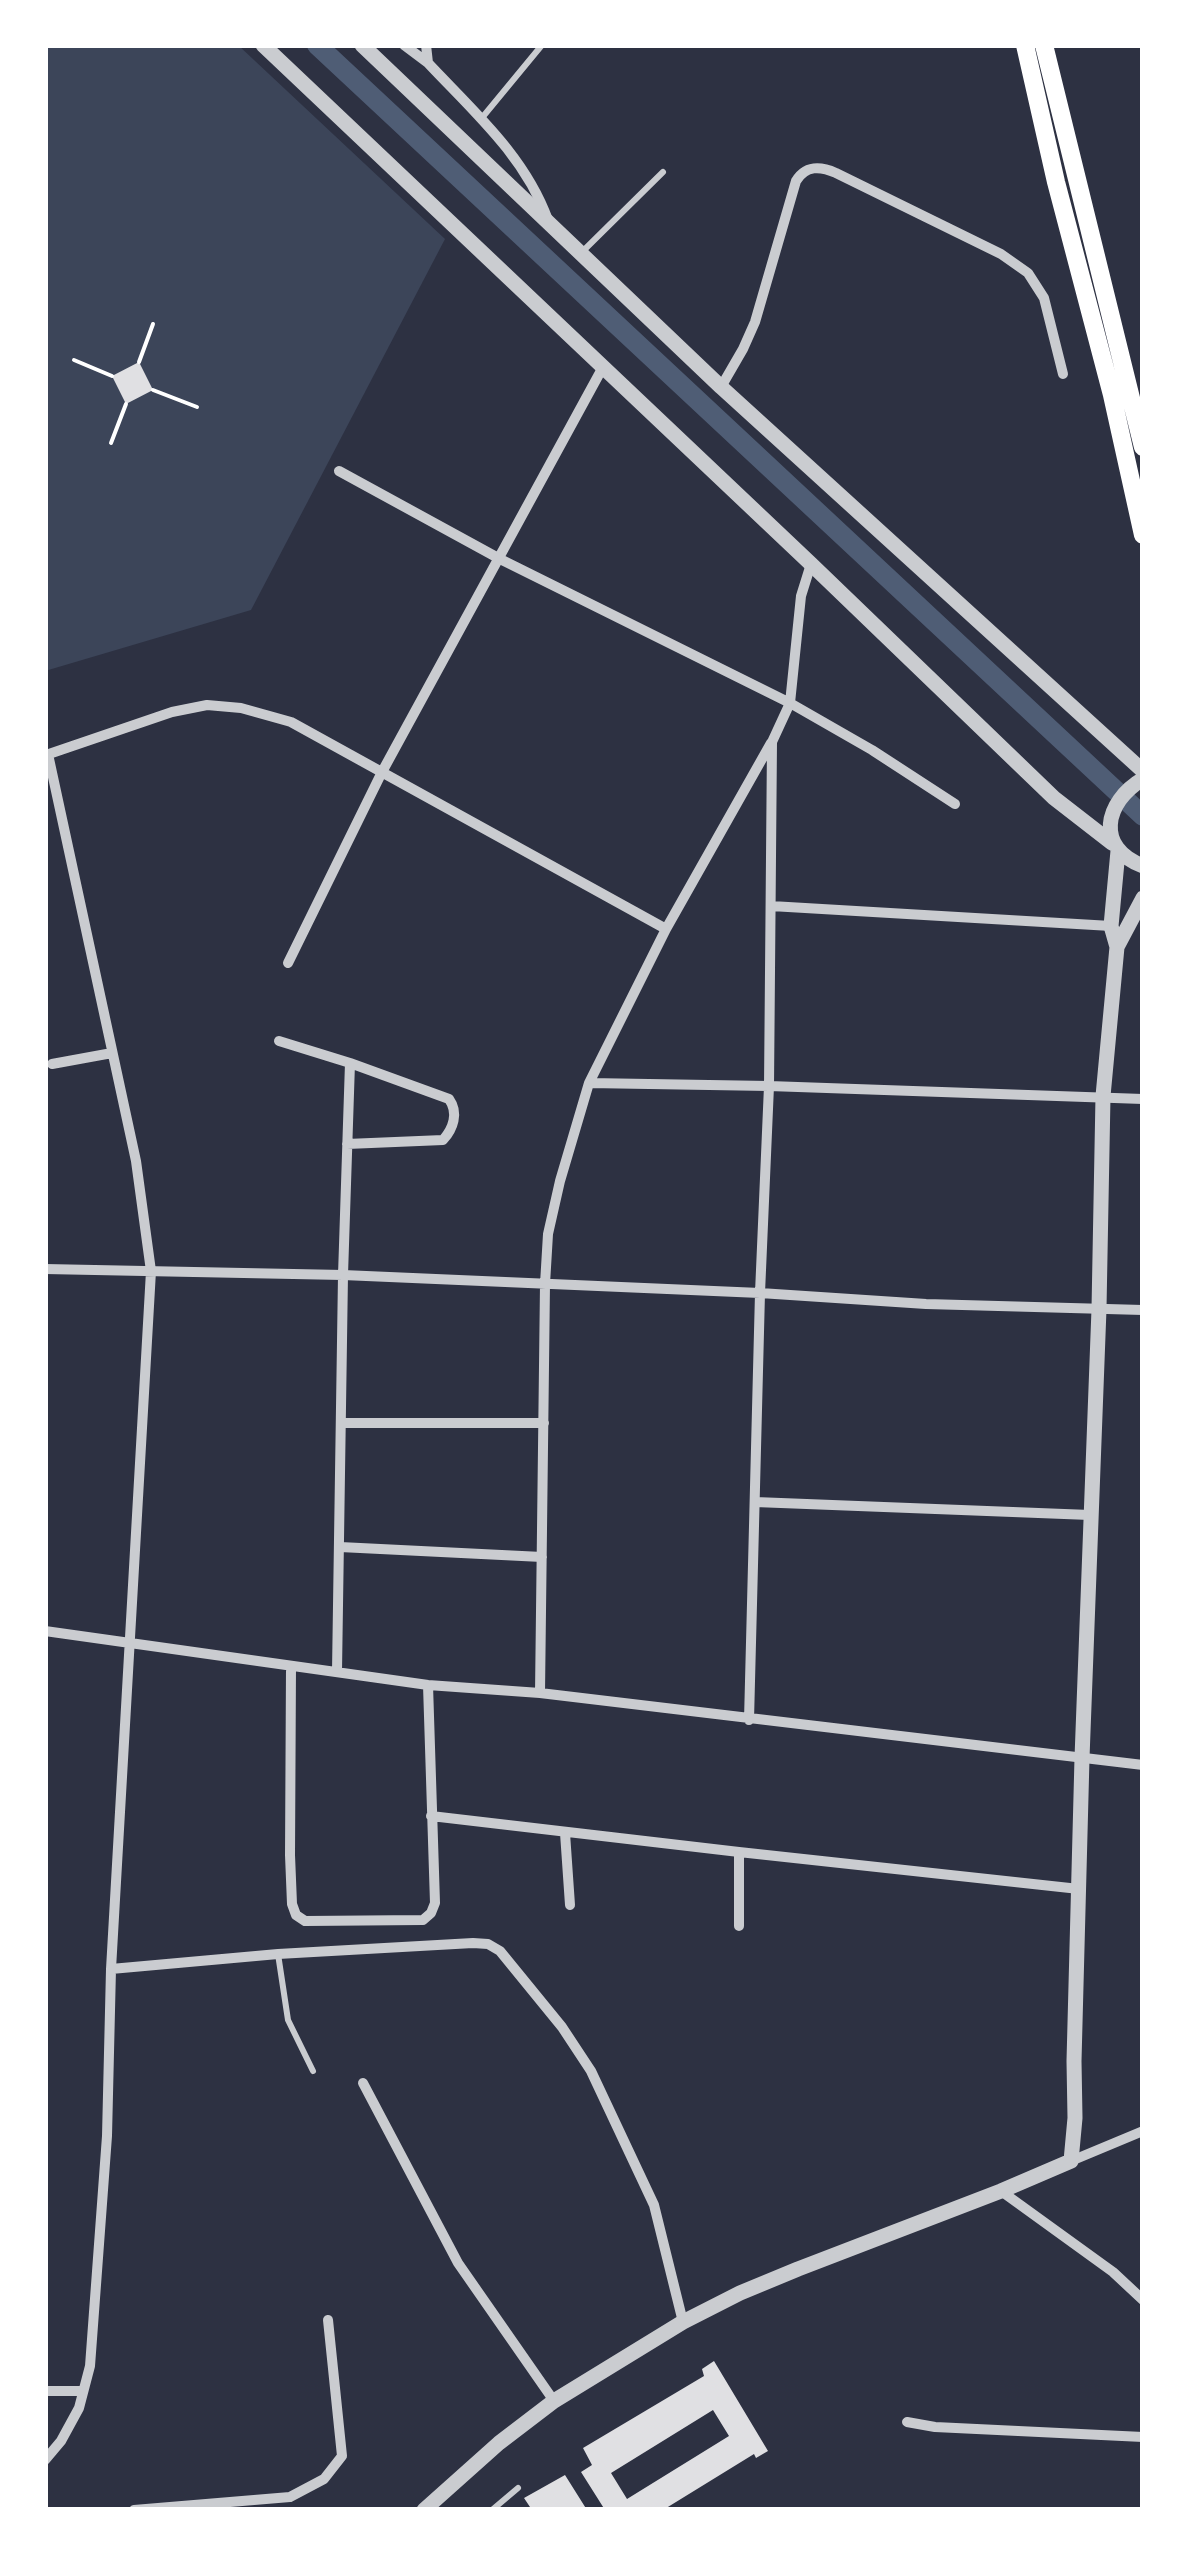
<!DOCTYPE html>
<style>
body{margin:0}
#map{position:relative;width:1188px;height:2555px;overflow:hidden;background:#2d3142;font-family:Karla,sans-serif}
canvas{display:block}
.frame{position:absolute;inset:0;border:48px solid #fff;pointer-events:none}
</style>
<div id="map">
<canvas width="1188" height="2555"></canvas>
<div class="frame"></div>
</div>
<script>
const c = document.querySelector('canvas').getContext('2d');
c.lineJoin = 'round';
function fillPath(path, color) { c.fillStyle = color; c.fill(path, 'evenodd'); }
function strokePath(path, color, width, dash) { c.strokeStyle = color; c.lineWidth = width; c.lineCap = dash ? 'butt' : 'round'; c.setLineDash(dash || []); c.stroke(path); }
const green = new Path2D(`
 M45,45h193l207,194 -194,371 -206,61z`);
const canal = new Path2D(`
 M317,45l826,771`);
const building = new Path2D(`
 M139,362l14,28 -27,14 -14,-28z
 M714,2361l54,90 -12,7 -2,-4 -91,56h-58l-24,-38 11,-7 -9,-17 121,-72 -2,-7zM713,2410l16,26 -102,63 -16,-26z
 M565,2475l22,35h-55l-8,-12z`);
const path = new Path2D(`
 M74,360l38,16
 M139,362l14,-38
 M153,390l44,17
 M111,443l15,-39`);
const service = new Path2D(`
 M481,119l61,-74
 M582,252l81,-80
 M278,1954l10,66 25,51
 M492,2510l26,-22`);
const minor = new Path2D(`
 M404,45l24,18
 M426,45l2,18c45,48 97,93 120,157
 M721,387l22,-38 12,-27 41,-141c10,-16 24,-15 40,-8l165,81 27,19 16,25 19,76
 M339,471l161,88 290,144 82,47 83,54
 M46,755l126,-43 35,-7 34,3 50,14 375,207
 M771,906l340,20
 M288,963l94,-191 221,-405
 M279,1041l71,22 99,36c10,14 4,30 -6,41l-96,4
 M52,1064l60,-11
 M589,1083l180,3 374,13
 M45,1269l298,6 417,18 166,11 217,6
 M342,1423h202
 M755,1502l335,13
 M340,1547l202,10
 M45,1631l383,54 112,8 603,72
 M291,1667l-1,188 2,49 4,11 9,6 118,-1 8,-7 4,-10 -7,-218
 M337,1671l6,-396 7,-212
 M540,1693l5,-409 3,-50 12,-53 29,-98 77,-154 105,-186
 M749,1720l11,-427 9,-207 3,-344 18,-39 11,-107 10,-32
 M431,1816l308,36 340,37
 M565,1833l5,72
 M739,1852v74
 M111,1969l167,-15 195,-11 15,1 12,7 62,76 29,44 63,134 29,117
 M363,2083l95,180 96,138
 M1071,2161l72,-30
 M1001,2191l112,81 30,28
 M45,2391h37
 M907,2422l28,5 208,10
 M45,2460l16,-19 18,-33 11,-42 17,-230 4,-167 40,-698 -15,-110 -88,-407
 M134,2510l156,-13 34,-18 18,-23 -14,-136`);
const tertiary = new Path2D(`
 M263,45l548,519 243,234 58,45
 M362,45l359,342 422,384
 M1143,779c-39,23 -48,69 0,87
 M1117,947l26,-49
 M424,2510l75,-67 55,-42 129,-79 57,-29 58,-24 203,-78 70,-30 4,-43 -1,-57 8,-303 17,-449 4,-213 14,-149 -6,-21 7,-75`);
const secondary = new Path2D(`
 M1025,45l31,137 56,213 31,140
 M1044,45l99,402`);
fillPath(green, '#3c4559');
strokePath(canal, '#4f5d75', 20);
fillPath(building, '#e0e0e3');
strokePath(path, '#fff', 4);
strokePath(service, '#caccd0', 6);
strokePath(minor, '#caccd0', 10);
strokePath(tertiary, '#caccd0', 15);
strokePath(secondary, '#fff', 18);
</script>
